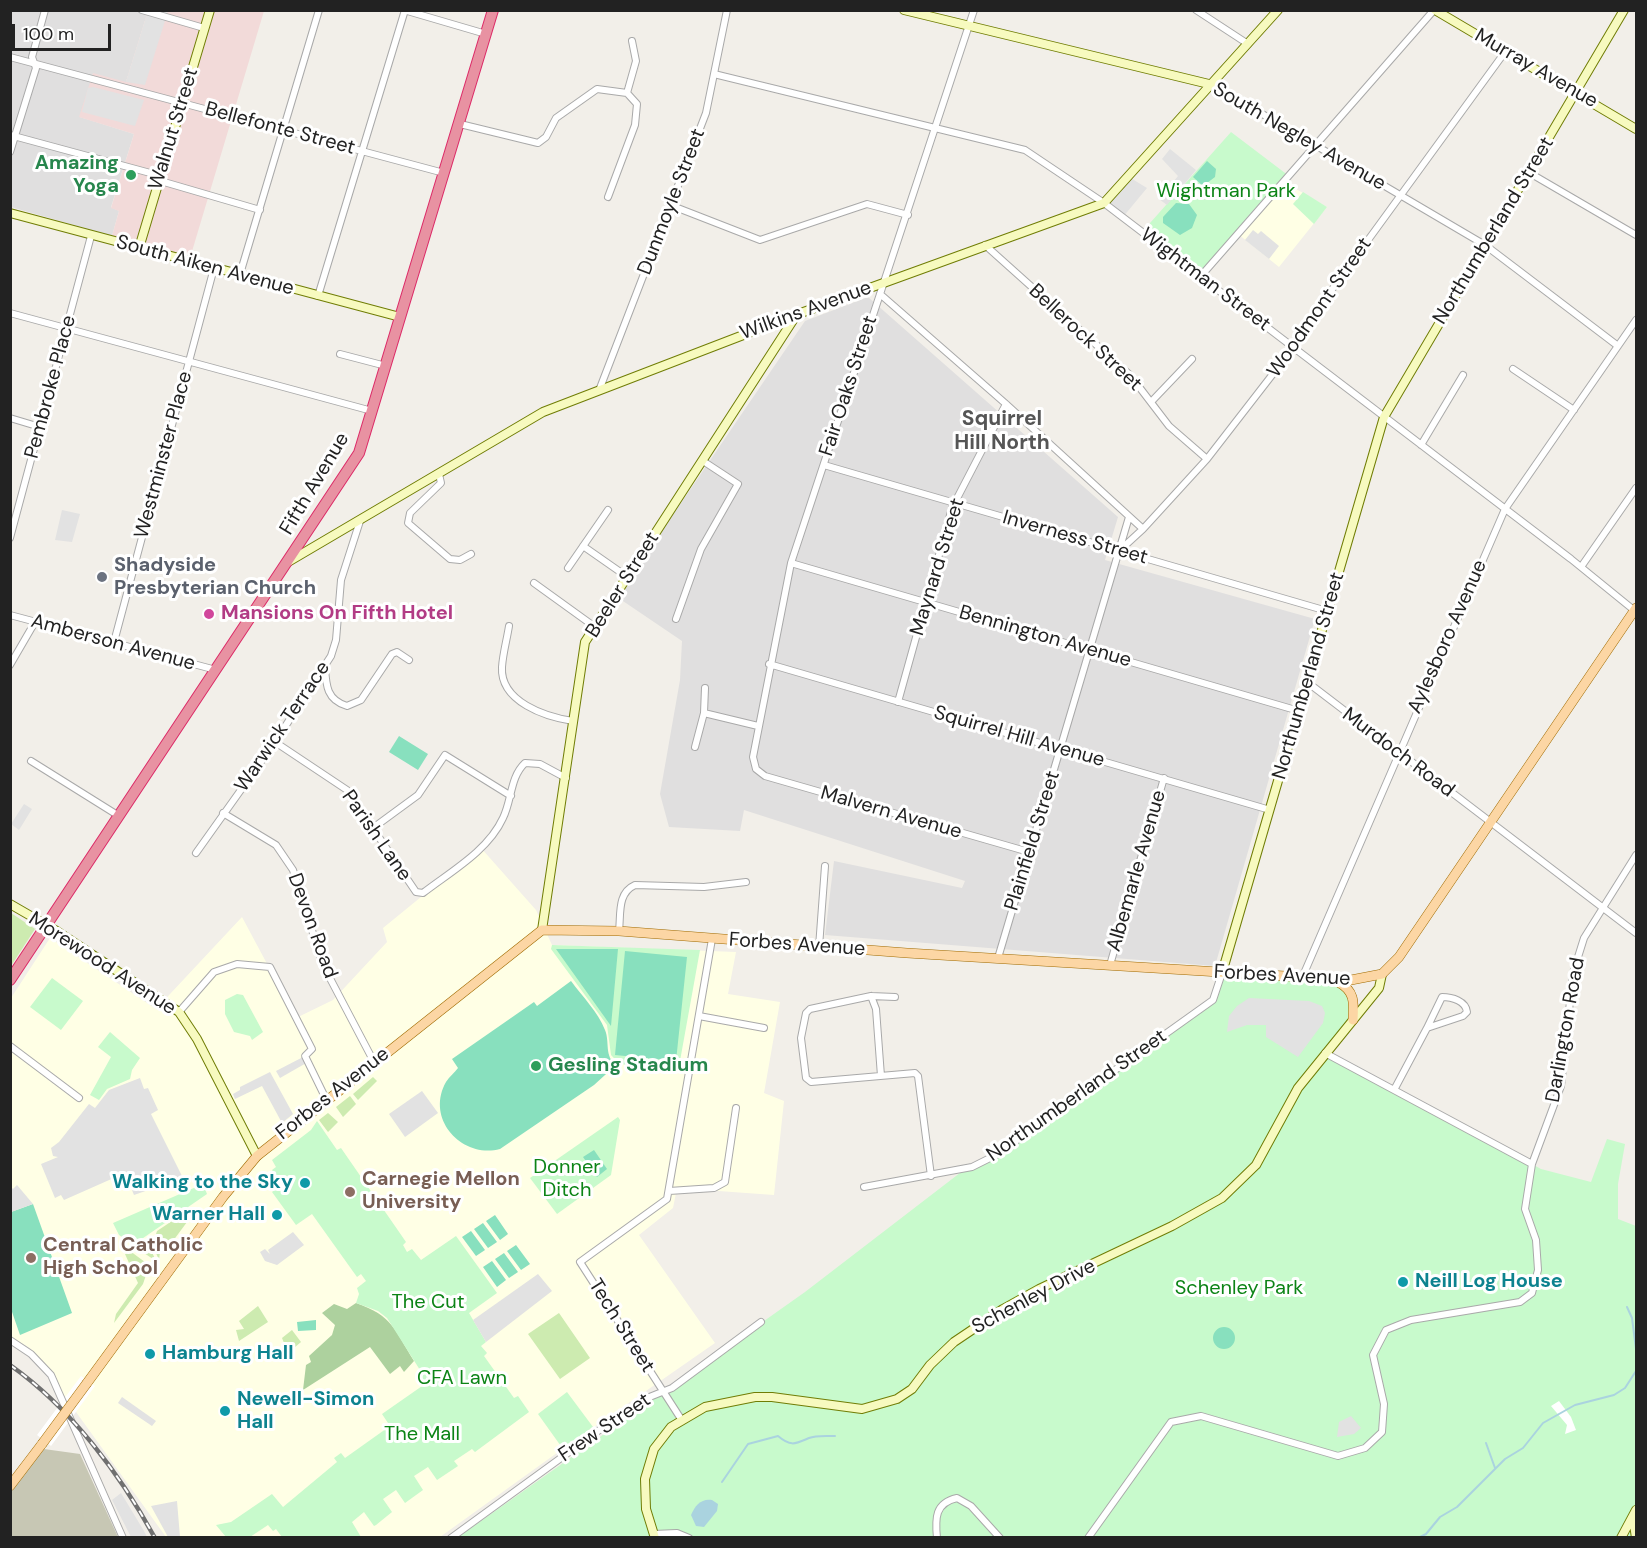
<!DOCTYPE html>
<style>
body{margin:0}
#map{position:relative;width:1647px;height:1548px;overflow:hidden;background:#f2efe9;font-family:"DM Sans",sans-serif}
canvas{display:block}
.frame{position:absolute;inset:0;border:12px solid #222;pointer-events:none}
.scale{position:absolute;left:12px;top:24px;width:99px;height:27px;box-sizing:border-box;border:3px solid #222;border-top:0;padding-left:8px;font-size:18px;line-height:21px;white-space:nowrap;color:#222;-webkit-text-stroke:4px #fff;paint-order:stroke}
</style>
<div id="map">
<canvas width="1647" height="1548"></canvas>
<div class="frame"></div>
<div class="scale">100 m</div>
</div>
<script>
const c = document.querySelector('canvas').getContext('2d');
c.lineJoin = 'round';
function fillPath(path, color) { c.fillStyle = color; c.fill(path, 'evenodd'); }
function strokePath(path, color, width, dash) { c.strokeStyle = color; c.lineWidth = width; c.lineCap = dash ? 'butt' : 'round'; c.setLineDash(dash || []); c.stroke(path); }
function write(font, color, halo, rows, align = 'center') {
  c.font = font + ' "DM Sans",sans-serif'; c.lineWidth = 6; c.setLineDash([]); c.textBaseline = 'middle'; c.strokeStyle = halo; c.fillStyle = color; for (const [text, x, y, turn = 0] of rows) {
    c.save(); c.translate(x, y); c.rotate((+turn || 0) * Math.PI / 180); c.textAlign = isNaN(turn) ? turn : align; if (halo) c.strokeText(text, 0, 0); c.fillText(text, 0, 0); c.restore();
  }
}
const residential = new Path2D(`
 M10,11h138l-22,71 -46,35 54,17 -23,73 8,4 -7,25 -101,-29z
 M868,297l250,220 -13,43 210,59 -100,347 -390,-31 9,-74 128,27 3,-7 -221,-71 -4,21 -71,-4 -9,-33 20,-114 2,-39 -65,-44 188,-276z`);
const commercial = new Path2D(`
 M148,11h116l-74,247 -78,-22 7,-25 -8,-3 23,-74 -55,-17 14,-44 33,9z`);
const education = new Path2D(`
 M1284,182l43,25 -48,60 -41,-33z
 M481,848l55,62 16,35 184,7 -8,42 52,8 -16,91 20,8 -10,94 -97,-7 -4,20 -34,27 76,108 -154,107 -121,87h-274l-136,-189 -19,-11v-339l39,-60 106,71 86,-92 54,101 37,-18 54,-58 -4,-14z`);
const construction = new Path2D(`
 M44,1449l36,5 38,83h-107l-1,-45z`);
const grass = new Path2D(`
 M11,913l24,16 -24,37z
 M373,1077l4,4 -19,19 -5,-6z
 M350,1096l6,8 -13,13 -7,-10z
 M328,1113l10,9 -10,10 -9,-12z
 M187,1212l3,6 -23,31 -7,3 -1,8 -10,-23h6l2,-6 15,-10 3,2z
 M146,1239l10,22 -21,-14z
 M130,1251l23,17 -4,7h-3l-3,9 -29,39 2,-9 22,-31 -13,-29z
 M258,1306l10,16 -29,19 -3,-11 8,-1 -5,-8z
 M559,1313l31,45 -30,21 -32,-45z
 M292,1330l9,12 -13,11 -6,-15z`);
const forest = new Path2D(`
 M356,1303c37,13 38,26 58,58l-10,11 -4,-6 -10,8 -20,-27 -67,43 3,-25 5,-3 -2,-6 23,-21 3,-10 -13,-12 12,-9 13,5z`);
const park = new Path2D(`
 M1231,132l58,44 -89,101 -58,-45z
 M1303,192l24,15 -13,17 -21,-20z
 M552,945l148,5 -22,122c-22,-1 -51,1 -67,-17l-4,-30 -56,-76z
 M1222,973l111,7 15,7 5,33 -27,33 215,116 50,13 16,-43 18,5 -7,40v35l18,7v311l-1179,1 348,-246 164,-126 39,-19 204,-146z
 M52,978l31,23 -22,29 -31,-23z
 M237,994l6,1 20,37 -11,8 -2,-4 -16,-4 -9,-18v-14z
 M110,1032l30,26 -8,12 -2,9 -23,10 -8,11 -9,-5 21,-38 -13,-10z
 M618,1117l2,3 -9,55 -54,39 -27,-36z
 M317,1121l20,29 4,-2 65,94 -3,3 4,7 5,-3 9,11 35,-24 41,57 -28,20 17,29 -5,4 6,7 -3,3 30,42 4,-2 11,16 -54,40 -3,-3 -18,12 4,5 -21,14 -9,-13 -14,9 9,14 -18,13 -9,-13 -13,9 9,13 -16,13 -2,1 -10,-14 -12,10 9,15h-79l-6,-8 -3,2 -5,-6 -18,12h-24l-10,-12 15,-3 41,-28 11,13 54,-45 -3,-4 7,-5 4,5 45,-32 -8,-12 43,-30 -8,-12 3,-2 -33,-52 -9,-7 -22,-8 3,-9 -2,-6 9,-7 -5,-7 -4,3 -45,-63 -16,11 -24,-33 10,-8 -10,-14 4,-3 -4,-7 39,-30z
 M203,1184l4,10 -74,51 -14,-10 -6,-12z
 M567,1392l26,35 -30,22 -25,-35z`);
const pitch = new Path2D(`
 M1207,161l9,8 -1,8 -12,9 -10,-9z
 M1176,203l13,1 8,11 -5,13 -12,7 -17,-12v-6z
 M399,736l29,18 -10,16 -29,-18z
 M556,949h62l-7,77z
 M625,951l62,6 -11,104 -61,-6z
 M571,981c11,15 27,31 34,49 5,12 -1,26 11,35l-22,20 -94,64c-38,10 -75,-30 -54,-67 3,-5 9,-10 12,-14l-6,-9 82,-57 3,4z
 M594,1150l13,19 -10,8 -14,-20z
 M33,1204l39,109 -52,22 -9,-26v-97z
 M495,1215l13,19 -8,6 -14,-19z
 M483,1223l14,19 -9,6 -14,-19z
 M471,1231l14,19 -9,6 -14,-19z
 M516,1245l14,19 -9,6 -14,-19z
 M504,1253l14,19 -9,6 -14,-19z
 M492,1261l14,19 -9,7 -14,-20z
 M316,1320v10l-18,1 -1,-9z
 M1213 1338a11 11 0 1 1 22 0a11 11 0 1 1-22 0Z`);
const parking = new Path2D(`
 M148,11h20l-23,74 -19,-3z
 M93,87l51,13 -9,26 -53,-14 6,-24z
 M1170,149l26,21 -29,35 -8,-6 19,-23 -16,-17z
 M1129,177l18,11 -24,29 -19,-14z
 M1253,230l5,4 3,-3 18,15 -10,13 -24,-19z
 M62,510l18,4 -8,28 -17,-2z
 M24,804l8,5 -13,21 -8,-6z
 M1249,998l60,3 13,5 3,7 -2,10 -25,34 -32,-20v-12h-19l-20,7 2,-16 8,-10z
 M305,1056l3,6 -28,16 -4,-7z
 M270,1072l23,42 -11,9 -20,-37 -27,13 -2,-5 7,-4v-3z
 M140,1078l4,11 4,-1 10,22 -7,4 32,64 -49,17 -9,-22 -61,27 -3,-5 -6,3 -14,-34 17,-7 -5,-1 -2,-8 8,-6 30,-38 6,4 14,-18z
 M422,1091l16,22 -33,24 -16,-23z
 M17,1185l16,19 -22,8v-25l2,2z
 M293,1232l11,13 -27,20 -12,-4 -5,-9 5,-3 5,5 -2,-4z
 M538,1274l14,17 -66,51 -13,-22z
 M122,1397l34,24 -4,5 -34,-23z
 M1351,1416l10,12 -7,6 -17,3 2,-15z
 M121,1493l23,38 3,6h-16l-19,-37z
 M177,1501l3,36h-12l-17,-31z`);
const water = new Path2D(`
 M712,1500l6,4 -1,7 -13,16 -8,-1 -5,-11c4,-10 11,-17 21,-15z`);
const pier = new Path2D(`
 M81,1376l14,10 -44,60 -14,-11z
 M1559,1401l12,16 5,13 -11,4 2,-9 -16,-19z`);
const stream = new Path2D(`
 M1627,1307l5,11 4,31
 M1486,1443l9,25
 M722,1482l26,-38 30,-8c13,11 17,8 31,2 7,-3 18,-2 26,-2
 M1418,1538l8,-4 14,-17 17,-10 48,-48 18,-11 20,-25 32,-18 39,-10 11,-7 11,-17`);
const street = new Path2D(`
 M142,10l62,18
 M404,10l82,24
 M974,10l-183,553 -38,194 3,12 9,7 264,76
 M1196,10l52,34
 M10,57l434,116
 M714,74l311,76 79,53 467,356 64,52
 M1213,85l272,160 133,101
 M627,93l9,-32 -4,-20
 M460,124l78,19 8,-6 10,-19 41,-29 30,4 10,11 -2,21 -27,72
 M10,135l144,39 10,8 96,28
 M10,152l26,-84 -4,-11 13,-47
 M1528,172l108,63
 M670,205l90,35 107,-36 41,11
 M985,245l145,130 39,51 38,33
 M240,274l79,-264
 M1200,277l234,-267
 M880,294l126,110 137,125
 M318,296l87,-286
 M10,313l362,98
 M340,354l46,12
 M1513,369l61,41
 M600,388l106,-275 21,-103
 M1151,402l41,-43
 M10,418l30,9
 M1421,445l42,-70
 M824,465l503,146
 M439,474l2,9 -31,30 -2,10 42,36 10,1 11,-6
 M10,538l81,-302
 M583,546l43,30
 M1119,551l24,-22 64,-70 86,-111 3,-9 209,-287
 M791,563l508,148
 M1581,567l55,-79
 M568,568l40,-58
 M534,583l61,44
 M10,615l206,55
 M676,619l25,-70 37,-65 -35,-23
 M509,626c-2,13 -6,27 -7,41 -2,35 44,50 71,54
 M114,642l100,-374
 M769,664l501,146
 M10,665l25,-43
 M325,667c1,19 2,33 22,39l14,-6 31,-46 5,-2 12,8
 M1307,682l329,251
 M898,702l54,-194 54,-104
 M704,713l54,13
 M275,742l72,48 69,102 7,1c27,-21 65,-42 80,-75 9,-18 7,-41 22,-55l15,1 26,14
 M695,747l9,-34 1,-25
 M31,761l88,55
 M223,813l53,32 17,25 30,95 51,97
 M373,828l45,-33 27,-40 66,41
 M196,853l79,-111 56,-86 5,-16 5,-60 19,-59
 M619,931c2,-17 -2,-38 16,-46l69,2 42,-5
 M819,947l6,-81
 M998,958l131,-441
 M1110,965l54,-187
 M1302,978l203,-469 131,-189
 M871,996l5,13 5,67
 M895,997l-24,-1 -61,13 -4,4 -5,25 5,40 5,4 104,-9 3,3 13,100
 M1442,997c10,0 24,4 25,15l-4,4 -36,12z
 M179,1012l35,-40 23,-8 33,3 42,82 -7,7 21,43
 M699,1016l65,12
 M10,1046l69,52
 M1325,1053l207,111
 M1394,1090l33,-62
 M864,1187l108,-20 24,-12 217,-155 9,-27
 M669,1191l45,-3 11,-6 11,-74
 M10,1340l21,14 20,21 72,163
 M681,1419l-101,-157 87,-63 45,-260
 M654,1534l23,-1 12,5
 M451,1538l147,-107 49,-33 25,-10 89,-66
 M937,1538c-2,-20 -2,-35 20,-40l14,8 29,32
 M1088,1538l83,-116 30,-6 137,40 27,-8 17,-16 2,-28 -11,-49 13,-25 25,-10 109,-18 12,-9 6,-23 -2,-30 -11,-31 7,-45 29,-78 12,-113 11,-35 52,-83`);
const secondary = new Path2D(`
 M904,10l309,75
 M1435,10l201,119
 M10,213l390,104
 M139,248l71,-238
 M288,562l255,-150 255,-98 306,-111 174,-193
 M10,904l45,26 124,82 18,27 60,117
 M542,930l43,-288 212,-328
 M1222,973l162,-556 240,-407
 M1633,1518l3,20
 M655,1538l-9,-29 -1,-30 9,-30 17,-22 34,-20 50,-10h17l90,12 35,-10 15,-10 18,-24 24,-23 49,-33 36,-20 133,-63 50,-28 34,-33 42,-77 81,-100 3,-14
 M1621,1538l15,-28`);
const primary = new Path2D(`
 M1338,982c17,9 16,20 15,38
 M87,1383l136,-186 34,-41 285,-226 77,1 288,22 444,27 31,-6 17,-17 237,-349
 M10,1486l32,-42`);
const highway = new Path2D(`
 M10,980l349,-527 134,-443`);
const rail = new Path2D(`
 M10,1365c61,43 110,109 145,173`);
const primaryBridge = new Path2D(`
 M42,1444l45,-61`);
const markers = [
 [131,175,6,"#2e9e5b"],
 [102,577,6,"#6b7280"],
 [209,614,6,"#d1479c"],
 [536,1066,6,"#2e9e5b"],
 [305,1183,6,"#0f9aa8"],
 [350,1192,6,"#8d6e63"],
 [277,1215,6,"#0f9aa8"],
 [31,1258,6,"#8d6e63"],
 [1403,1282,6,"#0f9aa8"],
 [150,1354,6,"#0f9aa8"],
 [225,1411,6,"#0f9aa8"]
];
const streetNames = [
 ["Murray Avenue",1536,69,30],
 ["Walnut Street",174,129,-73],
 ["Bellefonte Street",280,129,15],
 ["South Negley Avenue",1299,137,30],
 ["Dunmoyle Street",672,202,-69],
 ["Northumberland Street",1494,231,-59],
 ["South Aiken Avenue",205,266,15],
 ["Wightman Street",1205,280,37],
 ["Woodmont Street",1320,308,-55],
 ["Wilkins Avenue",806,311,-20],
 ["Bellerock Street",1085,338,43],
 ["Fair Oaks Street",849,386,-72],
 ["Pembroke Place",51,387,-75],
 ["Westminster Place",164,455,-75],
 ["Fifth Avenue",315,484,-59],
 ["Inverness Street",1075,538,16],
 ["Maynard Street",938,567,-73],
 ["Beeler Street",623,585,-58],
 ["Bennington Avenue",1045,637,16],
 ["Aylesboro Avenue",1448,637,-66],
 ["Amberson Avenue",113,643,15],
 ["Northumberland Street",1309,676,-74],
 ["Warwick Terrace",283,727,-56],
 ["Squirrel Hill Avenue",1019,737,16],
 ["Murdoch Road",1398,753,37],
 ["Malvern Avenue",891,813,16],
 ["Parish Lane",376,836,55],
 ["Plainfield Street",1033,841,-73],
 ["Albemarle Avenue",1137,871,-74],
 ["Devon Road",312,926,70],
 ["Forbes Avenue",797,945,4],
 ["Morewood Avenue",102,964,33],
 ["Forbes Avenue",1282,976,3],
 ["Darlington Road",1566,1030,-80],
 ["Forbes Avenue",333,1094,-38],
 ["Northumberland Street",1077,1096,-35],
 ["Schenley Drive",1034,1297,-28],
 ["Tech Street",621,1326,58],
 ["Frew Street",605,1428,-34]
];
const leisureNames = [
 ["Amazing",119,164],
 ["Yoga",119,187],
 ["Gesling Stadium",548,1066,"left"]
];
const parkNames = [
 ["Wightman Park",1226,192],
 ["Donner",567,1168],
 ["Ditch",567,1191],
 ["Schenley Park",1239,1289],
 ["The Cut",428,1303],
 ["CFA Lawn",462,1379],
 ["The Mall",422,1435]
];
const worshipNames = [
 ["Shadyside",114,566],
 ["Presbyterian Church",114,589]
];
const hotelNames = [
 ["Mansions On Fifth Hotel",221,614]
];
const educationNames = [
 ["Carnegie Mellon",362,1180],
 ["University",362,1203],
 ["Central Catholic",43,1246],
 ["High School",43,1269]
];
const cultureNames = [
 ["Walking to the Sky",293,1183,"right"],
 ["Warner Hall",265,1215,"right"],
 ["Neill Log House",1415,1282],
 ["Hamburg Hall",162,1354],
 ["Newell-Simon",237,1400],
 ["Hall",237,1423]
];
const neighbourhoodNames = [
 ["Squirrel",1002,419],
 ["Hill North",1002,443]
];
fillPath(residential, '#e0dfdf');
fillPath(commercial, '#f2dad9');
fillPath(education, '#ffffe5');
fillPath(construction, '#c7c7b4');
fillPath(grass, '#cdebb0');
fillPath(forest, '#add19e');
fillPath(park, '#c8facc');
fillPath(pitch, '#88e0be');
fillPath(parking, '#e2e2e2');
fillPath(water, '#aad3df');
fillPath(pier, '#fff');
strokePath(stream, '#aad3df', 2);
strokePath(street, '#a9a9a9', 8);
strokePath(secondary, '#707d05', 10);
strokePath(primary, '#a06b00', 10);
strokePath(highway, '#dc2a67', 12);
strokePath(street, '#fff', 6);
strokePath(secondary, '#f7fabf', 8);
strokePath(primary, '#fcd6a4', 9);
strokePath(highway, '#e892a2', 10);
strokePath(rail, '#707070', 4.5);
strokePath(rail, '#fff', 2, [7]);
strokePath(primaryBridge, '#a06b00', 10, []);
strokePath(primaryBridge, '#fcd6a4', 9);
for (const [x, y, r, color] of markers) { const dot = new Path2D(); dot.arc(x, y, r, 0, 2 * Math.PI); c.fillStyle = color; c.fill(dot); strokePath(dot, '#fff', 2); }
write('20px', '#222', '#fff', streetNames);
write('bold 20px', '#27864d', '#fff', leisureNames, 'right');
write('20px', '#0c8416', '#fff', parkNames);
write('bold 20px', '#5b616d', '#fff', worshipNames, 'left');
write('bold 20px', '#b23c85', '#fff', hotelNames, 'left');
write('bold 20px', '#785e54', '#fff', educationNames, 'left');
write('bold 20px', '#0d838f', '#fff', cultureNames, 'left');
write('bold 21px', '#555', '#fff', neighbourhoodNames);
</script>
